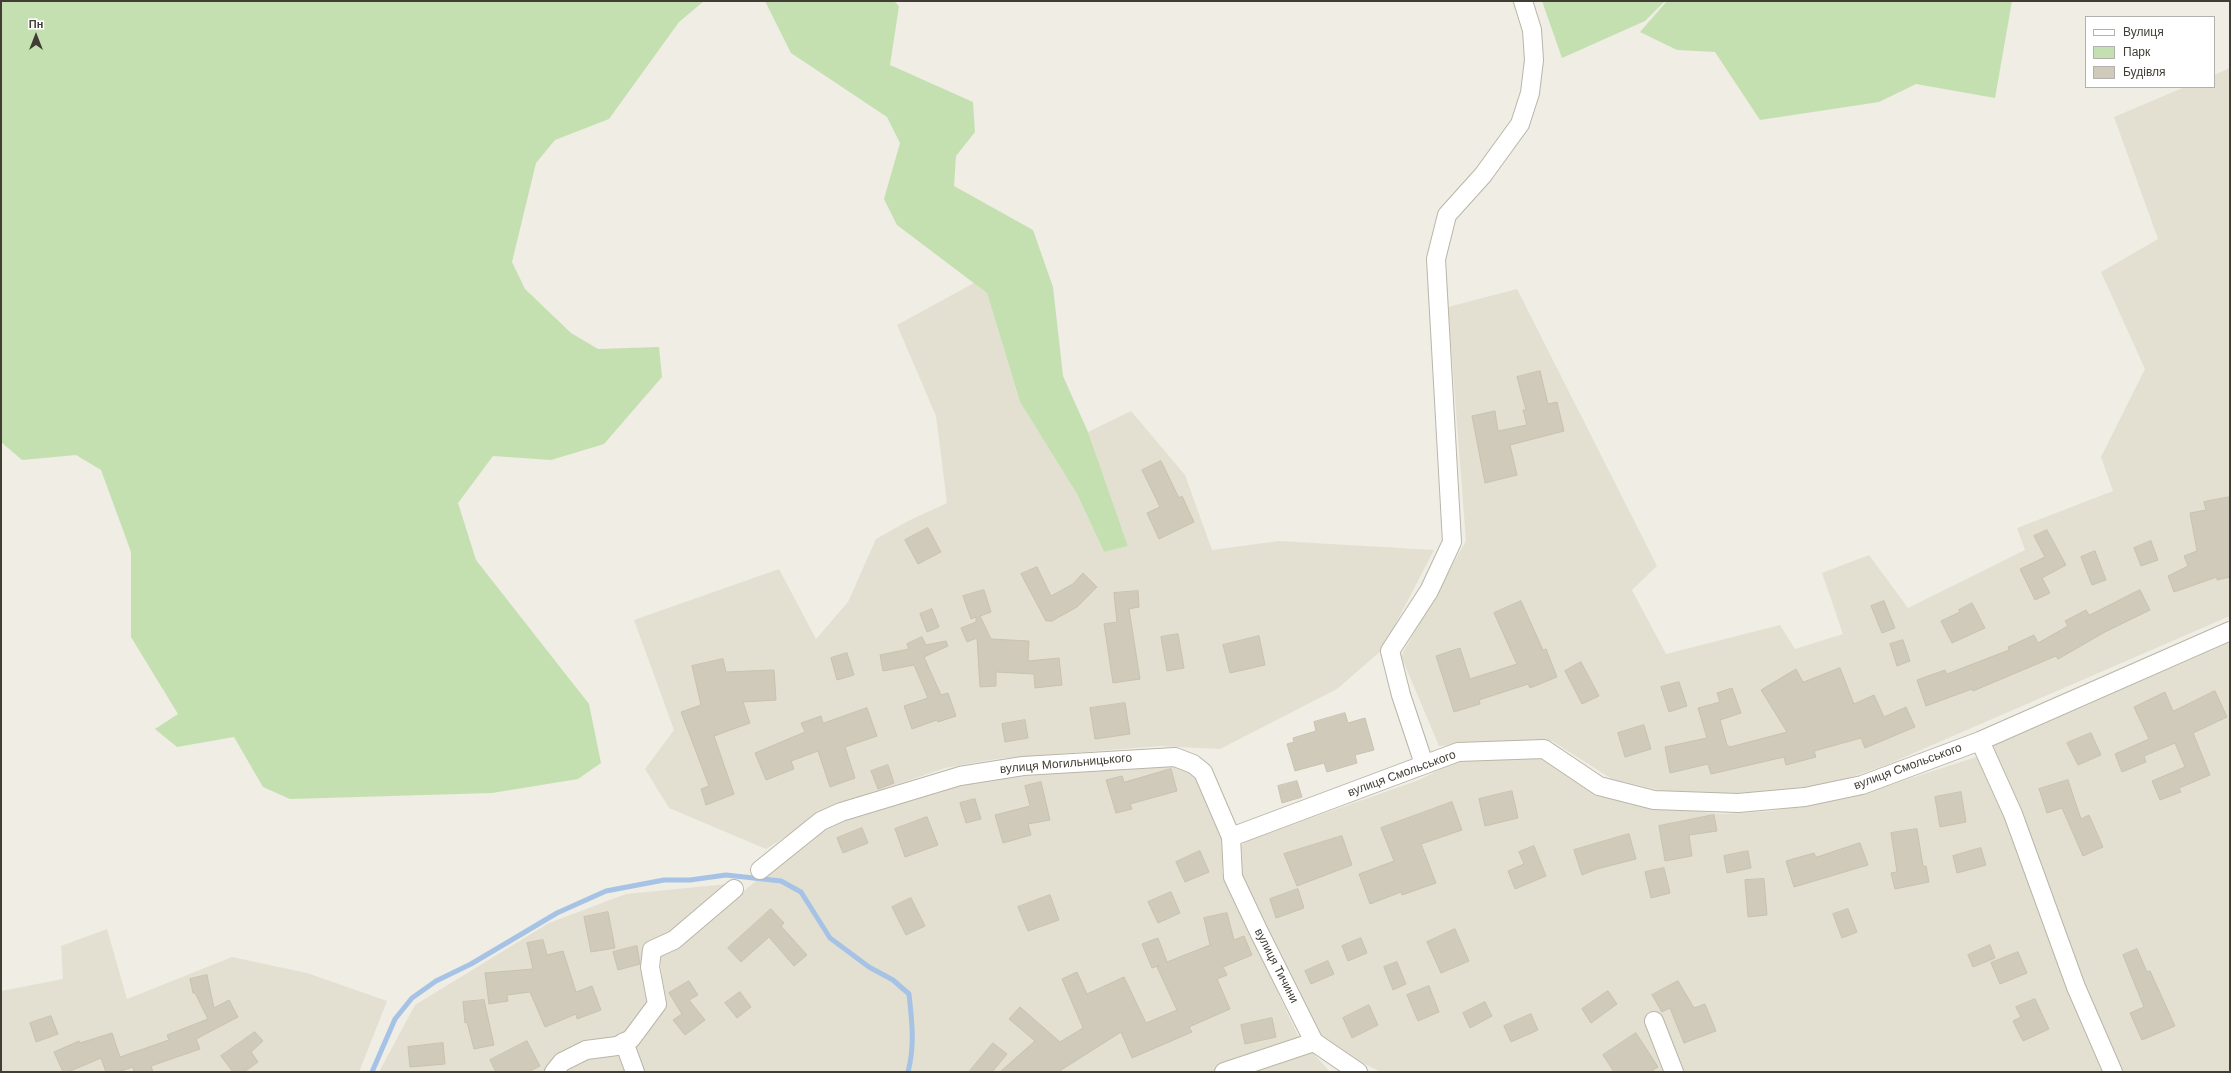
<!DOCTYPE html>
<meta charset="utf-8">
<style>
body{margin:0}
#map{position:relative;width:2231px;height:1073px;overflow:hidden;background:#efede4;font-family:"DM Sans",sans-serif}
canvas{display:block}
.frame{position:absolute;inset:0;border:2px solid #413d34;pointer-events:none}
.legend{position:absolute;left:2085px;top:16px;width:130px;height:72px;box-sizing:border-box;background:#fff;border:1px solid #b3b1ae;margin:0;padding:5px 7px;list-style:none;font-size:12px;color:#413d34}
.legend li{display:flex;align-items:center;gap:8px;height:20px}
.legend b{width:20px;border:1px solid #b3b1ae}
.north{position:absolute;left:16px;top:16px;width:40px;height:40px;-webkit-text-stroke:3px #fff;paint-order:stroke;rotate:0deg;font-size:11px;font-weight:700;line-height:16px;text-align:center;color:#413d34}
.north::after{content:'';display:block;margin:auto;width:14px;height:18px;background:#413d34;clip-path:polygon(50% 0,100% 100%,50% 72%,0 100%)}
</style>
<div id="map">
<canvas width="2231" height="1073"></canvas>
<div class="frame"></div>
<ul class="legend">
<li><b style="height:5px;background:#fff"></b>Вулиця</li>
<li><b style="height:11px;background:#c4e0b0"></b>Парк</li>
<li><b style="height:11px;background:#d0caba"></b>Будівля</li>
</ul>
<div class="north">Пн</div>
</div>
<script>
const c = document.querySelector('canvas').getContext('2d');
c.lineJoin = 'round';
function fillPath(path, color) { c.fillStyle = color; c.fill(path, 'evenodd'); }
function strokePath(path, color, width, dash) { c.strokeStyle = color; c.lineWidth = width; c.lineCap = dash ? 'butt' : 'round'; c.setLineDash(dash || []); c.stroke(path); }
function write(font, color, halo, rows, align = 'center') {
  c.font = font + ' "DM Sans",sans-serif'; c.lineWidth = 3; c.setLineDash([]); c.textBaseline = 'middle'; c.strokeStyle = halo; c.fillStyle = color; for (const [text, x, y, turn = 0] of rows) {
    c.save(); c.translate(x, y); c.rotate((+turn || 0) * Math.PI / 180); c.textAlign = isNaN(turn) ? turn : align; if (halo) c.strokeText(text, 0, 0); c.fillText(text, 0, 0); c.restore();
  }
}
const residential = new Path2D(`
 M2230,68v548l-344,149 -55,19 -74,9 -81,1 -64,-15 -60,-38 -113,5 -38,-90 65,-115 -18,-234 69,-18 140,277 -25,24 34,64 114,-29 15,24 48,-15 -21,-61 47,-18 39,53 117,-58 -8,-22 96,-37 -12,-34 44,-88 -44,-97 57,-33 -44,-122 71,-30h29v-12z
 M974,283l13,10 33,109 57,92 27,58 24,-6 -40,-114 43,-21 54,64 27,75 67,-9 155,9 -52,100 -45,39 -117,60 -60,-3 -164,13 -51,9 -111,38 -68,43 -97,-41 -24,-39 29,-39 -40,-110 145,-51 37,70 32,-37 28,-63 32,-18 39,-18 -11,-87 -39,-91z
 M2230,640v432h-111l-40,-93 -88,-234z
 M1530,756l14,3 53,37 48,10 78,8 49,-3 81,-14 123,-40 18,26 114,289h-727l-47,-23 -18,-18 -79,-166 3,-18 6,-6 173,-61 31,-16 18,-6z
 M1176,763l21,17 21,46 6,24 -2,22 76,164 32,36h-686l-9,-25 27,-37 -1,-54 24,-14 88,-76 53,-40 59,-22 111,-29z
 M728,884l-39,38 -40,23 3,57 -28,36 -35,2 -31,17 -13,15h-166l36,-67 134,-82 77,-29z
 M107,929l20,70 105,-42 75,16 80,28 -28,71h-358v-81l62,-12 -2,-33z
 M588,1054h33l7,18h-65z`);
const green = new Path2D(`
 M1,1h703l-25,21 -70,97 -54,21 -19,23 -24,99 13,27 46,44 27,16 61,-2 3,30 -58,67 -53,16 -58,-4 -35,47 18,57 113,144 12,59 -23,16 -86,14 -202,6 -27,-12 -29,-50 -57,10 -22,-18 23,-15 -47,-77v-85l-30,-82 -25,-15 -54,5 -21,-18z
 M765,1h129l5,5 -9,59 83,37 2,30 -19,24 -2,30 79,44 20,57 10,89 25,56 40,114 -24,6 -27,-58 -57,-92 -33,-109 -90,-68 -13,-26 16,-56 -13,-26 -96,-64z
 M1542,1h123l-20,20 -83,37z
 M1667,1h345l-17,97 -79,-14 -37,18 -119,18 -45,-68 -38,-2 -37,-18z`);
const stream = new Path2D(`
 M372,1072l23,-53 17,-21 24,-17 35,-17 86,-51 49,-22 58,-11h26l36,-5 55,6 20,11 29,46 39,29 24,13 16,14c3,27 6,52 -1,78`);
const building = new Path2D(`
 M1540,371l8,33 9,-2 7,29 -54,14 7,30 -32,8 -13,-67 23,-5 3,20 29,-6 -4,-15h3l-9,-33z
 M1161,461l18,37 3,-2 12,26 -35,17 -12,-26 13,-6 -18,-37z
 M2230,497v80l-13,3v-3l-43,15 -6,-16 20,-10 -4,-10 13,-5 -7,-38 16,-3 -2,-8z
 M928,528l13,24 -23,12 -13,-24z
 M2047,530l19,35 -24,13 8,15 -15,7 -15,-31 25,-12 -11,-21z
 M2151,541l7,19 -17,6 -7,-18z
 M2095,551l11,29 -14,5 -11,-28z
 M1037,567l14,29 22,-12 10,-11 14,14 -20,20 -25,14h-6l-25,-47z
 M984,590l7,22 -11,4 11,23 38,2 -1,20 31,-3 3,27 -27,3 -1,-14 -38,-2v14l-16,1 -3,-49 -10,4 -6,-14 15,-6v-5l-5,2 -8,-23z
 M2140,590l10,20 -45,22 -47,27 -2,-3 -83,35 -1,-2 -46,17 -9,-26 28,-10 2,4 62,-24 -1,-3 26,-12 4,8 30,-17 -3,-5 21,-11 3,5z
 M1138,591l1,16 -10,2 11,70 -27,4 -9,-59 13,-2 -3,-29z
 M1521,601l22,49 3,-1 11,28 -27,11 -2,-4 -49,16 1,4 -26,8 -18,-56 24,-8 10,31 47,-15 -23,-51z
 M1884,601l11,27 -13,5 -11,-27z
 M1972,603l13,25 -33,15 -11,-22 19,-9 -1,-2z
 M932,609l7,18 -12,5 -7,-18z
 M1178,634l6,34 -17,3 -6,-34z
 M1259,636l6,29 -35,8 -7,-28z
 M922,637l4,8 20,-4 2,5 -24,11 17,38 7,-2 8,23 -18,6 -1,-2 -25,9 -8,-23 24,-8 -14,-33 -31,6 -3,-16 29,-6 -2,-5z
 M1903,640l7,21 -13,5 -7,-22z
 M847,653l7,22 -17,5 -6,-22z
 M723,659l3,13 48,-2 2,30 -33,2 7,21 -36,13 20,58 -28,11 -5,-16 8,-3 -28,-74 20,-7 -9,-39z
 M1581,662l18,34 -17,8 -17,-33z
 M1840,668l14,36 20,-9 10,22 22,-10 9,20 -50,21 -4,-10 -47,13 2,6 -30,8 -2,-8 -73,17 -3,-10 -38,9 -5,-26 42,-9 -9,-30 22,-6 -3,-9 15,-5 9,25 -21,7 7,25 3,2 57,-15 -26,-42 35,-21 7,13z
 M1679,682l8,24 -18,6 -8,-25z
 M2215,691l12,26 -34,16 17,42 -31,13 2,4 -21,8 -8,-19 33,-14 -10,-24 -31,13 2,6 -24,10 -7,-18 34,-15 -15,-32 31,-15 8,19z
 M1125,703l5,31 -35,5 -5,-31z
 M867,708l10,28 -32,11 10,31 -25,9 -12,-36 -27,10 3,8 -28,11 -11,-27 50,-21 -4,-9 20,-7 2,7z
 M1345,713l3,10 17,-5 9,32 -19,5 2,8 -30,9 -3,-9 -29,8 -8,-27 7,-2 -1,-4 23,-7 -2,-9z
 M1025,720l3,18 -23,4 -3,-18z
 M1644,725l7,24 -26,8 -7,-24z
 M2091,733l10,22 -23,10 -11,-22z
 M888,765l6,18 -16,6 -7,-18z
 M1171,769l6,22 -47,13 2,5 -16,4 -10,-33 16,-4 2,6z
 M2068,780l13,39 8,-4 14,32 -20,9 -21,-48 -15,5 -8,-24z
 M1297,781l5,16 -20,6 -4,-17z
 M1041,782l9,38 -22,4 3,11 -28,8 -8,-28 35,-9 -5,-20z
 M1512,791l6,27 -33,8 -6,-27z
 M1961,792l5,30 -26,5 -5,-30z
 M975,799l6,20 -15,4 -6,-20z
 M1452,802l10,28 -41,14 15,39 -34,12 -1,-3 -31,12 -11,-30 35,-13 -13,-33z
 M1714,815l3,16 -28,4 3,21 -27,5 -6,-35z
 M927,817l11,28 -33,12 -10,-28z
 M862,828l6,15 -25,10 -6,-15z
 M1917,829l6,37h3l3,16 -34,7 -4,-16 6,-1 -6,-39z
 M1629,834l7,25 -39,10 -15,6 -8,-25z
 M1342,836l10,29 -55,21 -13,-32z
 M1860,843l8,22 -74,22 -8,-26 28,-8 2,4z
 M1534,846l12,30 -31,13 -7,-18 16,-7 -5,-12z
 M1981,848l5,17 -29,8 -4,-17z
 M1200,851l9,21 -24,10 -9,-20z
 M1748,851l3,17 -24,5 -3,-17z
 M1664,868l6,25 -19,5 -6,-26z
 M1764,879l3,36 -19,2 -3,-37z
 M1298,889l6,19 -28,10 -6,-19z
 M1171,892l9,21 -22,10 -10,-21z
 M1050,895l9,25 -31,11 -10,-24z
 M911,898l14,28 -19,9 -14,-28z
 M771,909l13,14 -3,3 26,29 -13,11 -25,-29 -28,25 -13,-14z
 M1848,909l9,23 -15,6 -9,-24z
 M608,912l7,36 -24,4 -7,-35z
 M1227,913l7,27 10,-4 8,19 -29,12 4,8 -10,4 13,30 -41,18 3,5 -60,26 -11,-26 -63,40h-58l35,-31 -26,-22 11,-12 40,35 23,-14 -21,-49 15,-7 10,22 37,-17 22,46 31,-13 -20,-43 3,-2 -8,3 -10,-24 16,-6 9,24 43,-17 -6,-27z
 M1455,929l14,32 -28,12 -14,-31z
 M1361,938l6,15 -19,8 -6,-15z
 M543,940l4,15 16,-4 13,41 16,-6 9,24 -24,9 -1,-5 -31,13 -15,-35 -23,3 1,6 -19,3 -4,-31 48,-4 -6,-26z
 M1990,945l5,13 -22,9 -5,-12z
 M637,946l3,18 -22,6 -5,-18z
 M2137,949l10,23 3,-1 25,55 -33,14 -12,-27 14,-6 -21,-52z
 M2018,952l9,21 -27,11 -9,-21z
 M1328,961l6,13 -23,10 -6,-13z
 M1397,962l9,22 -13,6 -9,-23z
 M207,975l7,33 15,-8 9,17 -42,22 4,10 -49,17 2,6h-19l-1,-5 -15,5h-12l-5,-14 -33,14h-5l-9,-20 25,-11 1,2 32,-10 8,24 49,-17 -2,-5 41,-16 -13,-26h-2l-3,-14z
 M689,981l9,14 -9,5 16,20 -20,15 -12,-15 9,-6 -13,-21z
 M1678,981l16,27 11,-4 11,27 -32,12 -14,-35 -8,4 -10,-17z
 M1429,986l10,26 -21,9 -11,-26z
 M1608,991l9,13 -26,19 -9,-14z
 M740,992l11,15 -14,11 -12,-15z
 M2035,999l14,30 -26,12 -10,-20 8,-4 -5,-10z
 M484,1000l10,45 -20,4 -7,-27 -2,1 -2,-21z
 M1485,1002l7,14 -22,12 -7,-15z
 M1369,1005l9,20 -26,13 -9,-20z
 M1531,1014l7,16 -27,12 -7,-16z
 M51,1016l7,18 -22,8 -6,-19z
 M1272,1018l4,19 -31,7 -4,-19z
 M255,1032l8,9 -12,11 7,10 -14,10h-11l-12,-16z
 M1636,1033l22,34 -8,5h-36l-11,-17z
 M527,1041l13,25 -12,6h-32l-6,-12z
 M443,1043l2,21 -35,3 -2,-20z
 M993,1043l14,11 -15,18h-23z`);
const minor = new Path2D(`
 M1980,741l33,73 63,173 37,85
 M1424,764l-23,-69 -11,-44 39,-60 23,-49 -16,-283 11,-44 36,-40 37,-51 10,-31 4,-33 -2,-30 -9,-29
 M1231,837l227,-85 86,-3 55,37 55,14 84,3 67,-6 57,-12 118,-44 250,-110
 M760,870l61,-49 20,-9 119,-36 63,-10 152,-9 18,7 10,8 28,65 2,40 26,55 55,110 44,30
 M1654,1021l20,51
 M624,1042l11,30
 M554,1072l8,-10 24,-12 31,-4 14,-7 26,-35 -7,-37 2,-17 22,-10 60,-51
 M1224,1072l90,-30`);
const streetNames = [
 ["вулиця Могильницького",1066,764,-5],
 ["вулиця Смольського",1908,767,-20],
 ["вулиця Смольського",1402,774,-20],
 ["вулиця Тичини",1276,966,63]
];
fillPath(residential, '#e3e0d2');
fillPath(green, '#c4e0b0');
strokePath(stream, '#a6c3e6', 5);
fillPath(building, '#d0caba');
strokePath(building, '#c9c2ae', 1);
strokePath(minor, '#b9b6a7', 20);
strokePath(minor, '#fff', 18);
write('12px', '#413d34', '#fff', streetNames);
</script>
